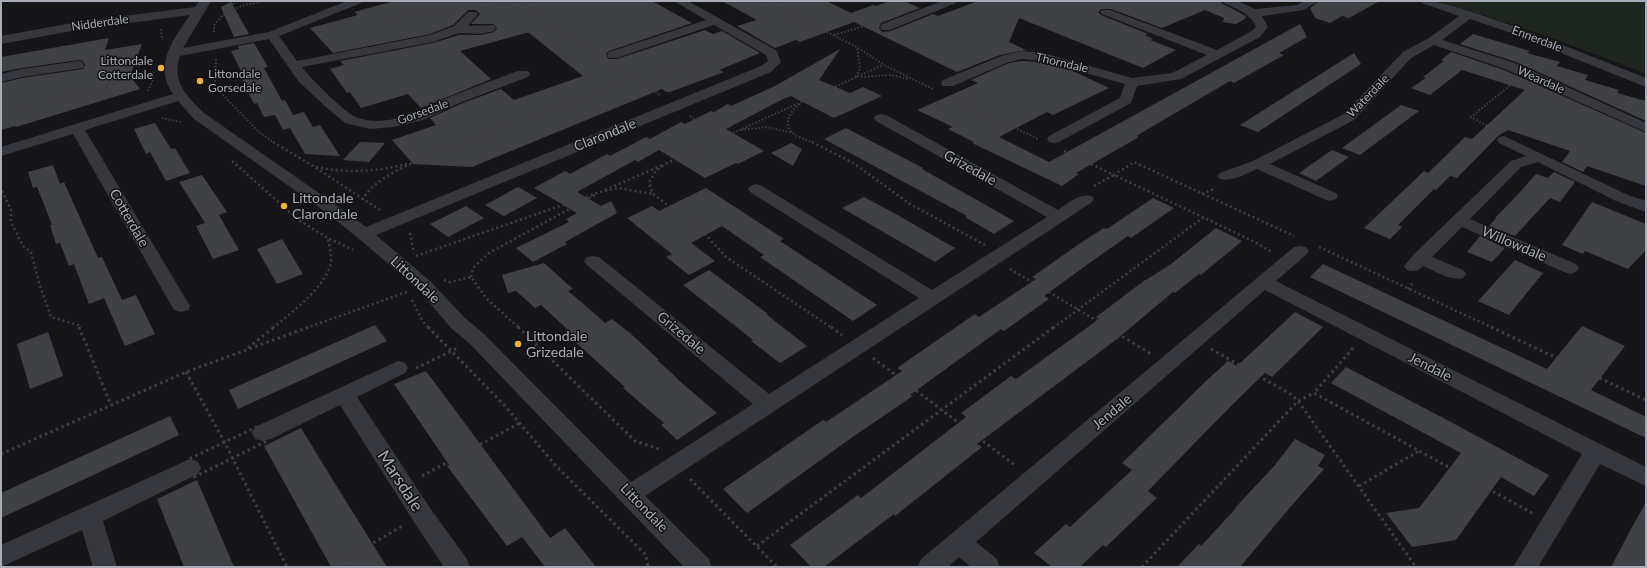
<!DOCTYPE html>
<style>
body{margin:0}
#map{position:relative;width:1647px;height:568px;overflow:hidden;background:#161618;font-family:Lato,sans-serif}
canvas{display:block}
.frame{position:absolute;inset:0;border:2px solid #a8adb8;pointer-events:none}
</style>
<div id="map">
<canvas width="1647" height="568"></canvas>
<div class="frame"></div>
</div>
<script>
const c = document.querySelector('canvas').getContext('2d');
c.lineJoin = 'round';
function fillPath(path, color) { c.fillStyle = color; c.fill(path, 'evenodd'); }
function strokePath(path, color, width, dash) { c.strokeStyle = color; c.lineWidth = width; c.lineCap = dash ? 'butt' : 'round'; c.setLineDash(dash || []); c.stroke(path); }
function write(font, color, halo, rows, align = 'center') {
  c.font = font + ' Lato,sans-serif'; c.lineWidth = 3; c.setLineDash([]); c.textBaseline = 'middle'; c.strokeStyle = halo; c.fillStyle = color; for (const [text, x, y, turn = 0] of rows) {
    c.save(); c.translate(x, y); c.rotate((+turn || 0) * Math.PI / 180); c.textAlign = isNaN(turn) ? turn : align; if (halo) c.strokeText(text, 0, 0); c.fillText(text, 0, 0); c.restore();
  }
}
const green = new Path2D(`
 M1438,1h208v73c-68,-28 -138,-52 -208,-73z`);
const building = new Path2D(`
 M394,1h258l40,22 -83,28 -3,3 2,5h9l88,-29 8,4 9,-3 38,22 -41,17 5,2 -54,20h-4l-4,-3 -190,78 -59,-3 -21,-24 44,-15 -6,-7 33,-15 38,-14 13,11 69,-24 -54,-43h-3l-66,18 31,28 -70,29 -13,-14 -47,14 -11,-16 -3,1 -17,-24 14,-4 -4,-4 93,-18 26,-8h22l13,-3 3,-3 -3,-5h-23l9,-10 -4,-4h-8l-15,15 -23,9 -97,19 -23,-25 48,-13 -4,-3z
 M722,1h104l25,12 22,-8 3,1 14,-5h14l16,7 -39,15 -2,5 3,4 9,-1 42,-17 5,2 40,-15h242l3,3 23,12 -1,3 -9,5 -13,-2 1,-4 -19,-8 -43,18 -51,-19h-10l-3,3 3,3 47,19 -3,1 8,4 -3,1 26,10 -33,18 -124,-50 -10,24 17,8 -26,5 -43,17 -103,-50 -54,20 -4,-2 -21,8 -38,-22 20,-6z
 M1319,1h61l-31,17 -7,-2 -12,7 -15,-5 -5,-10z
 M231,2l18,32 -15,3 -13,-30z
 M1300,24l7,13 -28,16 5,2 -50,28 -4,-2 -94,55 3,1 -63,36 3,1 -17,12 -90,-43 2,-1 -26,-13 5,-2 -36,-17 61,-27 -7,-3 38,-17 13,-2 20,1 29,8 38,18 -56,27 -6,-3 -48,25 50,25z
 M1473,34l57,17 -3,2 33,9 -3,4 31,9 -3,5 34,10 -2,3 29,8v20l-130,-59 -56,-18z
 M109,38l-4,12 37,-6 -12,32 10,13 -124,38 -1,-1 -14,4v-47l21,-5 61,-9 2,-4 -2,-4 -5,-1 -56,8 -21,4v-15z
 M254,43l14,24 -4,1 18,33 3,-1 8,15 11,-3 9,15 7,-2 20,31 -35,-2 -15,-26 -7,2 -8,-15 -11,2 -7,-14 -3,1 -12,-24 3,-1 -14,-28 8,-2 -1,-3z
 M840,49l-21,31 31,13 13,-6 19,9 -48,22 -43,-22 -8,3 -57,30 38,22 -26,13 -2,-1 -31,15 -46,-28 -21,12 -3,-2 -58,32 24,14 10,-5 6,12 -52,29 2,2 -34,18 -17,-14 53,-26 -3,-3 11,-6 -43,-25 31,-17 5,3 37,-20 3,2 36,-19 4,2 31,-17 4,2 26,-13 3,1 14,-8 3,2 44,-20z
 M1451,52l53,18 142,63v53l-59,-20 -4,6 -21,-10 8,-11 -62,-21 -10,6 -41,42 -7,-2 -14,14 -2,-1 -36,36 4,2 -12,12 -26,-11 60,-57 4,2 37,-36 7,2 53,-49 -63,-20 -32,25 -19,-7 15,-10 -3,-1 21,-16 -3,-1z
 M1354,53l7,11 -103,68 -18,-7z
 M1401,105l18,6 -59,44 -18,-7z
 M155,123l16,26 4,-1 15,25 -24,8 -16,-29 -4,2 -12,-25z
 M846,128l77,40 -1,1 92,52 -20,13 -29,-17 2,-1 -143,-77z
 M360,142l25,1 -16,19 -26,-2z
 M791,143l11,6 -9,17 -22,-13z
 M1332,150l17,7 -33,24 -17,-8z
 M53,165l7,19 4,-2 34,76 4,-1 20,43 14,-5 19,39 -30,12 -21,-48 -15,6 -15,-40 -5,2 -9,-23 -4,1 -6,-19h2l-7,-18 -8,-20 -4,1 -5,-16z
 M1554,172l21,10 -15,20 -10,-4 -35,38 -26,-10 7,-8h-1l25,-26 16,-18 12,4z
 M202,175l25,37 -8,3 20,35 -26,9 -17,-33 9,-3 -26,-41z
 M518,187l19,11 -33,18 -19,-11z
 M706,188l78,51 -4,2 97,64 -24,16 -93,-64 4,-2 -42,-29 -31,17 24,18 -26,14 -23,-18 6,-3 -45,-36 25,-12 7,5z
 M864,197l30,16 61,35 -20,14 -93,-54z
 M1153,198l21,10 -43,30 -3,-2 -33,23 -51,37 5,3 -45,32 -3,-2 -91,66 3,1 -59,40 -107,77 -24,-24 100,-69 3,2 76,-51 -5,-3 78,-54 4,3 57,-38 -4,-2 47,-33 25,-16 3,1z
 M1592,202l54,22v26l-18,19 -43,-18 -2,3 -21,-9z
 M466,206l18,12 -36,19 -18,-13z
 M1216,228l26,13 -41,34 -2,-1 -24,19 -2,-1 -56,47 -140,105 5,3 -87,69 -1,-2 -70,53h-13l-21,-22 68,-50 3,3 105,-81 -5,-4 50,-37 5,3 83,-60 -3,-2 49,-37h1l25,-16z
 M1480,236l25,12 -13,14 -25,-10z
 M282,239l21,35 -26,10 -20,-35z
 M1515,260l28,13 -34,42 -31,-14z
 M544,263l29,26 -5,2 18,15 19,17 7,-4 18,14 29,27h-2l20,18h-1l41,35 -40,27 -16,-15 3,-2 -41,-35 2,-1 -52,-47 4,-2 -36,-33 -6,3 -19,-17 -8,2 -6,-18z
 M1323,264l224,105 35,-43 43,20 -34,44 55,27v21l-336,-161z
 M709,270l59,44 -1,1 40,31 -27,17 -29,-22 2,-1 -70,-55z
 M1295,312l28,15 -51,50 -7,-4 -33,32 -84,86 9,7 -51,49 -3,-2 -23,22h-28l-18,-14 32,-29 4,3 62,-57 -10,-7 84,-82 22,-20 9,5z
 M375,325l12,16 -149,68 -9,-19z
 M48,332l15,44 -33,13 -13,-45z
 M1346,367l103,54 100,54 -15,21 -33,-19 -45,63 -44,7 -26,-34 33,-5 42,-55 -130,-70z
 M426,371l124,167 15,-10 31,39h-51l-23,-30 -15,9 -60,-80 2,-1 -55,-81z
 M170,416l9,19 -178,83v-25z
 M301,428l38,62 48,77h-56l-67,-121z
 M1295,439l30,16 -7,11 6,3 -31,35 -53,63h-63l22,-23 2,2 35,-38h-1l40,-43z
 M197,480l12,28 25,59h-50l-27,-68z
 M1646,502v65h-35l20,-38z`);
const pathFar2 = new Path2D(`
 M521,1l77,52
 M764,1l93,46 27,18 49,24
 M485,8l31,-7
 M224,15l17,-9 22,-5
 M372,22l51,-9 32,-3
 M161,29l1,11
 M214,32v-7l22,-24
 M834,35l37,-11
 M216,59l-1,25 2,5 42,43 15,11
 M621,68l40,28
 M856,77l4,-9 -3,-21
 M861,77l29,-2 19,4
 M641,82l85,-32
 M148,91l6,-14
 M951,97l87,42
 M800,104c-9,7 -18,19 -7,29 5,5 15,7 21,10
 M1,114l30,-6 124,-36
 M690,116l30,21
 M162,118l19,4
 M1493,129l-22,-12 42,-34
 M741,130l26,-3 26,6
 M467,143l170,-64
 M711,143l172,-78`);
const pathFar1 = new Path2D(`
 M273,142l40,24 67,44
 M713,142l-48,22 -10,8 -6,11 4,11 50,38 23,25 106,71
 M812,142l43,22 55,40 75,41
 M1064,151l50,24 20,-13 160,74
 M232,161l68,60 28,17 25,12
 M316,167c33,7 63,4 95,-4
 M1094,186l20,-11 141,67 17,10
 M605,190l58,-25
 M2,191l9,19v12l12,24 8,6 9,34 11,31 27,8 1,3
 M1202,194l14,-6
 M362,200c20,-32 74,-45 108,-58
 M410,233l4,20
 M1319,247l174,81
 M416,256l184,-64 18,-4 35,6
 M1010,269l99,59
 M471,277l2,-9 16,-15 106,-58
 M444,280l6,2 21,-5 16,22 32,29
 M1408,289l6,-8
 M412,300l11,22 6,6
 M273,328c18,-15 50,-39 57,-62 3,-8 -1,-19 -2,-28
 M306,328l101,-36
 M1053,328l151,-111`);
const path = new Path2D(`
 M79,327l32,78
 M428,327l77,79 52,61 89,88 2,12
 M518,327l117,114 27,9
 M831,327l11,8
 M1107,327l44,27
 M1491,327l155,73
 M248,348l26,-21
 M1353,348l-39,45 220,121
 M1211,349l81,46 6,6 118,166
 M873,358l143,108
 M416,368l42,-20
 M186,372l39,71 62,124
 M259,426l8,15 -73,36 -7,-17z
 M1,454l185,-82 123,-45
 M422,476l98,-53
 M690,479l87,88
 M1359,486l60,-35
 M757,546l297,-219
 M332,567l72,-42
 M1142,567l156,-166 16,-8
 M1408,567l7,-1`);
const minor = new Path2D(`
 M199,1h12l-28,47 86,-16 78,-31h16l-2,2 -82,33 18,25 133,-26 24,-9 14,-14h8l2,2 -10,12 26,-1 2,3 -2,3 -13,3 -22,-1 -26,9 -131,25c8,11 43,46 54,50 31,13 68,-9 96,-21 22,-9 44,-17 66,-25h10l2,3 -2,3 -66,25 -39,18 -30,7 -23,2 -25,-6 -19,-16 -27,-25 -30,-43 -89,17c-9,26 7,40 24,57l135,94 27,20 395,-161 7,-5 -2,-6 -52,-30 -97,33h-8l-2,-3 2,-3 97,-32 -32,-19h14l88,49 5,12 -10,10 -395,163 54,46 35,37 19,16 147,148 122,-78 -166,-139 -3,-4 3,-4 6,-1 6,1 170,137 150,-96 -169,-106 -2,-3 2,-3 6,-2 6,2 170,104 115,-73 -171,-96 -2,-3 2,-3 5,-1 5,1 172,95c10,-7 21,-17 34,-14l2,3 -2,3 -27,18 -420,276 64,63 3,8h-28l-214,-223 -19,-16 -33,-39 -60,-51 -31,-25 -133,-94 -16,-18 -93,29 105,176 -2,4 -7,2 -7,-2 -101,-176 -72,22v-9l172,-53c-20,-29 0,-54 17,-79l-107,14 -82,15v-8l82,-15 112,-14z
 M942,1h16l-2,2 -66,27h-8l-2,-3 2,-3z
 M1222,1h16l17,8 42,-4 7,-4h14l-14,9 -42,6 6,11 -8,10 -79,42 -44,7 -6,17 -72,39 -5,1 -5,-1 -2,-3 2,-3 71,-38 5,-14 -83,-23 -20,-2 -13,3 -56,24h-10l-2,-3 2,-3 58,-24 21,-5 21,2 89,25 40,-5 35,-18 -105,-41 -2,-2 2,-2h8l107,40 35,-19 4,-4c-5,-14 -20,-18 -32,-24z
 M1420,1c24,0 42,8 64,15 55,18 108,41 162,62v9l-135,-54 -41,-14 -28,21 73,23 131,60v9l-141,-63 -71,-24 -23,13 -57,62 -84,44 66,29 2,3 -2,3 -6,2 -6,-2 -67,-30c-11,5 -26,13 -37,10l-3,-3 3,-3 33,-12 91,-47 59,-62 26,-14 30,-22 -37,-13z
 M78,61l5,1 1,3 -1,3 -61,9 -21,5v-8l21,-5z
 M1504,136l124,59 18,6v11l-30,-11 -78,-39 -17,5 -51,52 106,45 3,4 -3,4 -6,2 -6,-2 -102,-45 -30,30 31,13 3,4 -3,4c-13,3 -28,-7 -40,-12 -5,5 -9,6 -16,4l-3,-4 10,-12 97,-93 15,-5 -27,-13 -2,-3 2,-3z
 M1300,246l6,1 3,4 -3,4 -30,26 370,186v19l-46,-22 -62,103h-25l69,-113 -317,-164 -289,252 21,17 3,8h-29l-12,-10 -11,10h-30l3,-8 29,-24 344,-288z
 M398,361l7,2 3,5 -3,5 -48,24 73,111 37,51 3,8h-26l-30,-45 -74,-117 -69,34 -8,2 -8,-2 -3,-6 3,-6z
 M190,459l8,3 3,6 -3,6 -95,47 14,46h-24l-11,-37 -81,37v-22z`);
const markers = [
 [161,68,4,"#f2b134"],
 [200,81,4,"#f2b134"],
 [284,206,4,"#f2b134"],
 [518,344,4,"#f2b134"]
];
const farStreetnames = [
 ["Nidderdale",100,23,-8],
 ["Ennerdale",1537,39,21],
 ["Thorndale",1062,63,13],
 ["Weardale",1541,80,24],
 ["Waterdale",1368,96,-46],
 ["Gorsedale",423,112,-20]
];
const farPoinames = [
 ["Littondale",153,61],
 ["Cotterdale",153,75],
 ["Littondale",208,74,"left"],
 ["Gorsedale",208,88,"left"]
];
const streetNames = [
 ["Clarondale",605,135,-22],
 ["Grizedale",970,168,29],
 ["Cotterdale",129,218,60],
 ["Willowdale",1514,244,23],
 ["Littondale",415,280,43],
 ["Grizedale",681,333,40],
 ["Jendale",1430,367,27],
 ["Jendale",1112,412,-40],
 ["Littondale",644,508,46]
];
const poiNames = [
 ["Littondale",292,198],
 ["Clarondale",292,214],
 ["Littondale",526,336],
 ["Grizedale",526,352]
];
const nearStreetnames = [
 ["Marsdale",400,481,57]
];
fillPath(green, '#1e261f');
fillPath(building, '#404145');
strokePath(pathFar2, '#3d3f44', 2, [1.5, 2]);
strokePath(pathFar1, '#3d3f44', 2.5, [2, 3]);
strokePath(path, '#3d3f44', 3, [2.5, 3.5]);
fillPath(minor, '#37383d');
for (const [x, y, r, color] of markers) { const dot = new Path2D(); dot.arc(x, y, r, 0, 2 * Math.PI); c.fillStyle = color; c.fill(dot); strokePath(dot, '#111113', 1.5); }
write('12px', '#a8adb8', '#111113', farStreetnames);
write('12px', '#a8adb8', '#111113', farPoinames, 'right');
write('14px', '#a8adb8', '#111113', streetNames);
write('14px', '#a8adb8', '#111113', poiNames, 'left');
write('17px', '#a8adb8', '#111113', nearStreetnames);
</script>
